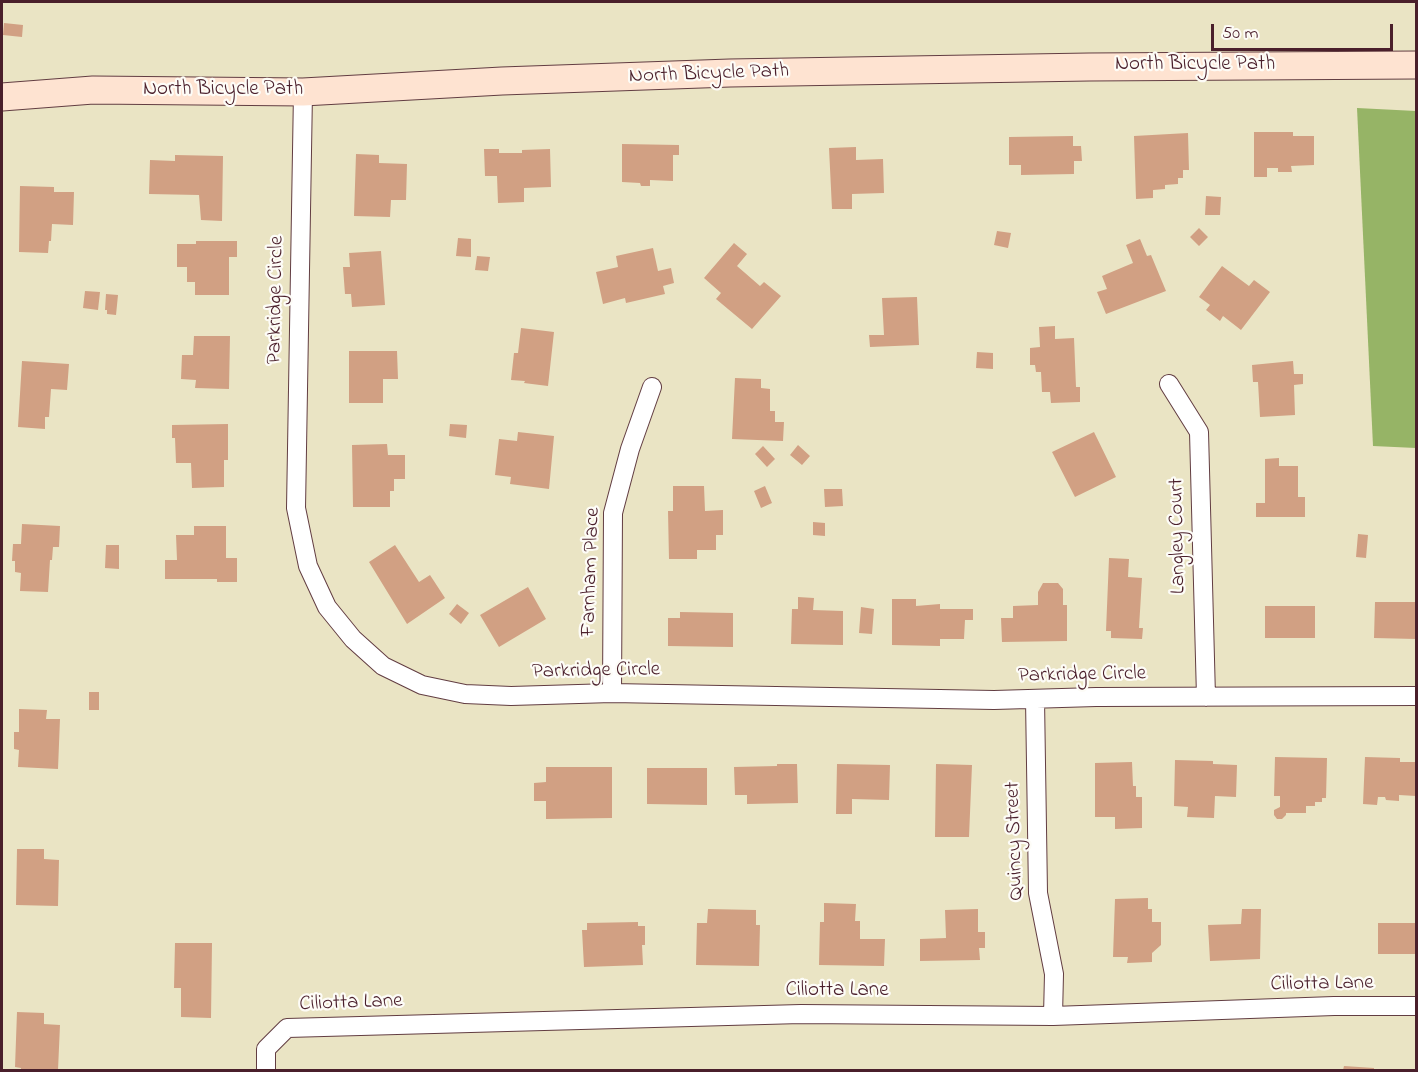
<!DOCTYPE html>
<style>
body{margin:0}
#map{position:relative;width:1418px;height:1072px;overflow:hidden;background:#eae4c4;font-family:"Indie Flower",sans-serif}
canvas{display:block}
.frame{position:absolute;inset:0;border:3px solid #4a1f2b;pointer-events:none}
.scale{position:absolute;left:1211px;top:24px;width:182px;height:27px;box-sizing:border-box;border:3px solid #4a1f2b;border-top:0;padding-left:8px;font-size:18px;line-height:21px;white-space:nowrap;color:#4a1f2b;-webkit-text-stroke:4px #fdfcf7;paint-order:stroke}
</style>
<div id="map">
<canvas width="1418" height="1072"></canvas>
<div class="frame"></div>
<div class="scale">50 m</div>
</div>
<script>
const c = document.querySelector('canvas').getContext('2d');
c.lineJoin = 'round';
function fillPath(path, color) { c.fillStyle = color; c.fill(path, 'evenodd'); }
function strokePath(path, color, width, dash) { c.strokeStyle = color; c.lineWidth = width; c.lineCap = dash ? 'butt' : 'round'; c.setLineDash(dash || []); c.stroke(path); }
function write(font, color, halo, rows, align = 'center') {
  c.font = font + ' "Indie Flower",sans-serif'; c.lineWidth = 4.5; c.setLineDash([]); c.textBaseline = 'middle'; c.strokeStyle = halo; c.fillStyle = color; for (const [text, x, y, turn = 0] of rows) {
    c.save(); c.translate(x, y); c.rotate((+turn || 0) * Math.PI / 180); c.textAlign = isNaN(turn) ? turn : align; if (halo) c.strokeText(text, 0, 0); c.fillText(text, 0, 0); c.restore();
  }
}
const forest = new Path2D(`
 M1357,108l59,3v337l-43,-2z`);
const building = new Path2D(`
 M4,23l19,2 -1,12 -19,-2z
 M1254,132h39v4h21v29l-23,1 1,6h-14v-4h-11v9h-13z
 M1188,133l1,37h-6v8h-5v6l-13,1v4l-12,1v8l-17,1 -2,-63z
 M1073,136v10h8l1,15h-8v13l-53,1v-10h-12v-28z
 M622,144l57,1v10h-6v26l-23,-1v6h-9l-1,-3 -18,-1z
 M856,147v13l27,-1 1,34 -32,1v15h-20l-3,-61z
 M484,149h15v4h23v-3l28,-1 1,38 -27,1v14l-26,1 -1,-27h-12z
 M356,154l23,1v8l28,1 -1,36h-15l-1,17 -36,-1z
 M175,155l48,1 -1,65 -21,-1 -2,-25 -50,-1 1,-34 25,1z
 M20,186l34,1v5h20l-1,33 -21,-1 -1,17h-2l-1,12 -29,-1z
 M1206,196l15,1 -1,18h-15z
 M1199,228l9,9 -9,9 -9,-9z
 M997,231l14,2 -3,15 -14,-3z
 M458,238l13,1v18l-15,-1z
 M1140,239l7,17 4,-1 15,36 -60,23 -9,-22 10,-3 -5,-13 31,-13 -7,-18z
 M196,241h41v16h-8v38h-34v-13h-8v-15h-10v-23h19z
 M734,243l13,11 -10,12 23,20 4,-4 17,14 -29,33 -36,-30 5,-6 -17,-15z
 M653,248l5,23 13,-3 3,15 -11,3 2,8 -39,9 -1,-5 -22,6 -7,-32 22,-5 -2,-11z
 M381,251l4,54 -33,2 -1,-13h-6l-2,-27h7l-1,-14z
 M477,256l13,1 -2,14 -13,-1z
 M1222,266l27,20 5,-6 16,12 -29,38 -18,-14 -3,5 -14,-11 4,-5 -11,-8z
 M85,291l15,1 -2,18 -15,-2z
 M106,294l12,1 -2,20 -9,-1v-4h-2z
 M917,297l2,48 -49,2 -1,-12h15l-2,-37z
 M1055,326v13l19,-1 2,49h4v15l-29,1 -1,-11h-8l-1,-20h-5l-1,-7h-5v-17l10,-1 -1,-20z
 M521,328l33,4 -6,54 -24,-3 1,-2 -14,-1 3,-27h4z
 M194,336h36l-1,53 -34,-1 1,-8 -15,-1 1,-24h11z
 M349,351h48l1,28h-15v24h-34z
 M977,352l16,1v16l-17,-1z
 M22,361l47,3 -2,26 -16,-1 -2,28h-4v12l-27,-2z
 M1293,361l1,13h9v10l-9,1 1,30 -35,2 -2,-35h-5l-1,-17z
 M735,378l26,1v9l9,1v22h5v11h9l-1,19 -51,-2z
 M228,424v36h-4v27l-32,1 -1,-25h-15l-1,-25h-3v-13z
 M450,424l17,1 -1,13 -17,-2z
 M518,432l36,4 -5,53 -39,-5 1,-7 -16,-2 4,-36 18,2z
 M1094,432l22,45 -41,20 -23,-45z
 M387,444l1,11h17v24h-11v12h-4v16h-37l-1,-62z
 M798,445l12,11 -8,9 -12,-10z
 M763,446l12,13 -8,8 -12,-13z
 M1279,458v8h19v31h7v20h-49v-14h9v-44z
 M673,486h31l1,25 18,-1v25h-7v15h-19v9h-28l-1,-48h5z
 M765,486l7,17 -11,5 -7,-17z
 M824,489h18l1,17 -18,1z
 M813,522l12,1v13l-12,-1z
 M22,524l38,2 -1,21h-6l-1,13h-2l-2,32 -28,-1 1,-18 -6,-1v-11h-3l1,-17h8z
 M194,526h32v32h11v24h-20v-3h-52v-19h12l-1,-25h18z
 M1358,534l10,1 -2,23 -10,-1z
 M106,545h13v24l-14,-1z
 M395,545l24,37 11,-7 15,23 -38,26 -38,-62z
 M1109,558l20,1 -1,18 14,1 -3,50h4l-1,11 -31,-1v-7h-5z
 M1043,583h15l5,6v16h4v36l-65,1 -1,-24h12v-12l25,-1v-13z
 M528,587l18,32 -47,28 -19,-32z
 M798,597l16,1 -1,12 30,1v34l-52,-1 1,-35h6z
 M892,599h24v7l24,-2v5h33v11h-8l-1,19h-24v7l-48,-1z
 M1375,602h41v37l-42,-1z
 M457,604l12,9 -8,11 -12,-10z
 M1265,606h50v32h-50z
 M861,607l13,2 -2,25 -13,-1z
 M680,612l53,1v34l-65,-1v-28h12z
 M89,692h10v18h-10z
 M19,709l28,1 -1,9h14l-2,50 -40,-2 1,-17 -5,-1v-17h5z
 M1275,757l52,1 -1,40h-4v4h-7v4h-9v7h-20v2l-4,4h-5l-3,-4v-5l6,-3v-11h-6z
 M1365,757l35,1v4h16v34l-17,-1v6l-13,-1 -1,-3h-7l-1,8 -14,-1z
 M1175,760l38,1v3l24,1 -1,32 -21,-1 -1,22 -27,-1 1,-10 -14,-1z
 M1132,762l1,24h3v11h6v31l-27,1v-12h-20v-54z
 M777,764h20l1,39 -51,1v-9h-12l-1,-28 43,-1z
 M837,764l53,1 -1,35 -37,-1v15h-16z
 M936,764l36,1 -3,72h-34z
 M546,767h66v51l-66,1v-18h-12v-18l12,-1z
 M647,768h60v37l-60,-1z
 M17,849h27v10l15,1 -1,46 -42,-1z
 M1148,898v11h4v13h9v23l-9,8v9l-25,1 1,-6h-15l2,-58z
 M824,903l32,1 -1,17h5v18h25l-1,27 -65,-1 1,-43h4z
 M708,909l48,1v15h4l-1,41 -63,-1 1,-42h10z
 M978,909v23h7v16h-6l1,12 -60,1v-22l26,-1 -1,-28z
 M1242,909h19l-1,50 -50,2 -2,-36 33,-1z
 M638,922v4h7v19h-3l1,20 -59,2 -2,-37h5v-7z
 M1378,923h38v31h-38z
 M175,943h37l-1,75 -30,-1v-29h-7z
 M17,1012l27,1v11l16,1 -2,45h-37v-2l-6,-1z
 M1344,1066l30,2v2h-31z`);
const street = new Path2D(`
 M303,92l-7,416 12,58 19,41 26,32 30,27 39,19 43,9 46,2 101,-3 382,7 102,-3 320,-1
 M1169,384l30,48 7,265
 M612,693l1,-180 17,-64 22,-62
 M1035,699l3,194 16,81 -1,42
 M266,1070v-21l21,-21 514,-14 252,2 281,-10h82`);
const secondary = new Path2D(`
 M2,97l91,-7 210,2 199,-11 228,-8 359,-6 327,-2`);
const streetNames = [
 ["North Bicycle Path",1195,66],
 ["North Bicycle Path",709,75,-2],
 ["North Bicycle Path",223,91],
 ["Parkridge Circle",277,300,-89],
 ["Langley Court",1179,536,-91],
 ["Farnham Place",592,572,-88],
 ["Parkridge Circle",596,672,-1],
 ["Parkridge Circle",1082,676,-1],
 ["Quincy Street",1016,841,-92],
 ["Ciliotta Lane",1322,985,-1],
 ["Ciliotta Lane",837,992],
 ["Ciliotta Lane",351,1004,-2]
];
fillPath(forest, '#96b466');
fillPath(building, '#d1a083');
strokePath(street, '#623d42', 20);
strokePath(secondary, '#623d42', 29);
strokePath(street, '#fff', 18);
strokePath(secondary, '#fee3d1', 27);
write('21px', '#4a1f2b', '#fdfcf7', streetNames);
</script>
